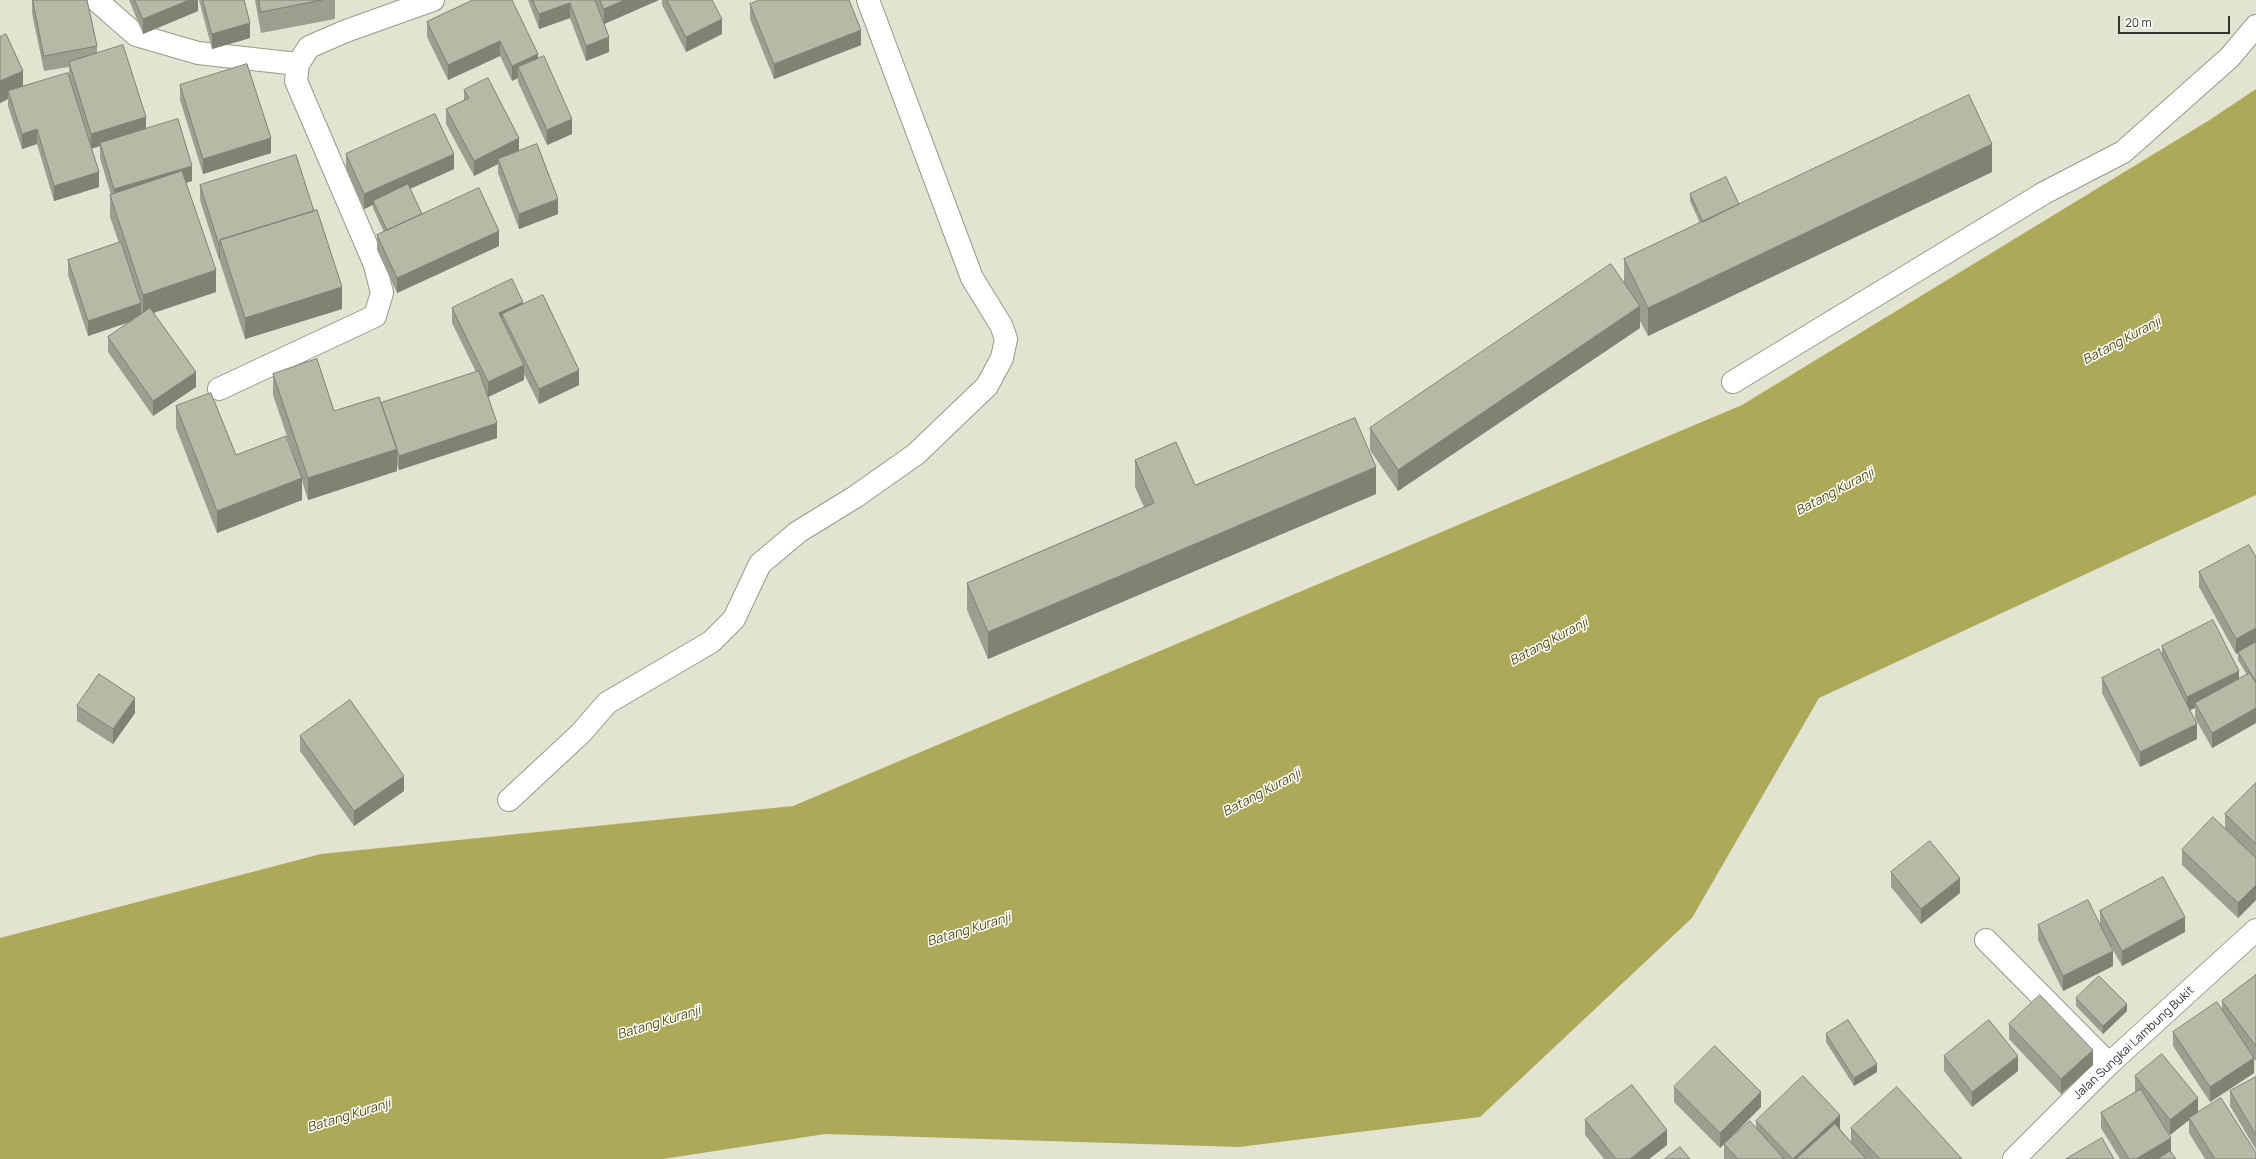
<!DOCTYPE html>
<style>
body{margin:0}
#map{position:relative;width:2256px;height:1159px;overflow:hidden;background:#e2e3d0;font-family:Manrope,sans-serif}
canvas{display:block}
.scale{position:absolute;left:2118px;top:16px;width:112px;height:18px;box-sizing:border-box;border:2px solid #34342d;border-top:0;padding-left:5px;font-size:12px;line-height:14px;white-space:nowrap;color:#34342d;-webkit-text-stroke:3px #fff;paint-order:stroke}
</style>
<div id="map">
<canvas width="2256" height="1159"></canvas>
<div class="scale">20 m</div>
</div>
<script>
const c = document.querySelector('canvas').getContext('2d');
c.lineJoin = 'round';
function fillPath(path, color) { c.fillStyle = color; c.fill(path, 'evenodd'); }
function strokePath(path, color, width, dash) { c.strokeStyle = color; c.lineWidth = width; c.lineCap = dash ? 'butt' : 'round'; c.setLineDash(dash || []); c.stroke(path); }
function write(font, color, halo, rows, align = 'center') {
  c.font = font + ' Manrope,sans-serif'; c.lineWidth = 3; c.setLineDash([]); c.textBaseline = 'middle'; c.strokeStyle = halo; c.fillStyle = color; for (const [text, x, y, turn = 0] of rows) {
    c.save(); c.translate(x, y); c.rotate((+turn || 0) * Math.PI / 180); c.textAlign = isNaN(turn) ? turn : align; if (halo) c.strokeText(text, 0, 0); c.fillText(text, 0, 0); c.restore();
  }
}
const water = new Path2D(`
 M2256,89v406l-437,203 -127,220 -212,199 -241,30 -414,-13 -162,25h-663v-221l321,-84 472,-48 949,-401 466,-284z`);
const minor = new Path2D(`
 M96,0l40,35 62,18 100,11
 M1733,382l311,-189 79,-41 107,-95 26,-31
 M219,389l156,-73 7,-23 -7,-28 -79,-184 2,-17 11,-17 37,-16 87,-31
 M509,800l72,-67 26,-30 104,-61 23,-23 26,-55 38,-32 57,-35 61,-43 71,-68 15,-28 4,-19 -5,-14 -29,-47 -104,-278
 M1986,940l123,124
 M2014,1159l95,-95 147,-134`);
const wall = new Path2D(`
 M32,0h55l10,46v7l49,76 46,52 -6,2 30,109 -62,21 42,74 -43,29 -45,-64v-15l22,-15 -42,14 -20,-61v-15l51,-17 -9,-26v-22h1l-11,-37v-12l-9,2 8,39 -45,14 -17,-57 -15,5 -14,-43v-7l-8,4v-66l23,49 46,-12v-7l-25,4 -12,-58z
 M129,0h69v11l-55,23z
 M199,0h45l6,38 -38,11z
 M255,0h80v19l-74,14z
 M473,0l65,59 34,75 -25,11 -29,-63v-4l-6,3 -12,-25 -52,24 -21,-43v-15z
 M528,0h131l-55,24 5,28 -23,9 -16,-43 -31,11z
 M662,0h50l10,34 -36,18 -24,-47z
 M750,4l111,41 -87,34 -24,-60z
 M180,85l91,68 -68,21 -23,-74z
 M464,90l55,60 39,64 -39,15 -21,-56v-9l-24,12 -28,-52v-15l18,-9z
 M346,154l108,15 -44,20 12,25 77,32 -102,47 -20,-43v-15l7,-3 -11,-24v-3l-9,4 -18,-40z
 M1992,172l-344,164 -8,-15v7l-242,163 -28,-41v-22l254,-146v-23l76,-36 -10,-22v-7l49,10z
 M200,185l142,124 -97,30 -25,-77v-3l-1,1 -19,-60z
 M523,304l56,81 -40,19 -15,-30v6l-36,17 9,41 -98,32 -2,-5v6l-89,29 -6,-19v19l-85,33 -41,-105v-22l60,49 58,2 -21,-62v-21l61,37 47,-8 95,-31 -24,-49v-15z
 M1135,460l60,25 181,9 -388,165 -21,-49v-27l177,-76 -9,-20z
 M2256,557v166l-44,25 -17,-30v-10l-5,2 7,29 -57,28 -38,-74v-15l60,-23v-9l77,33 8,-4 -9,-15v-7l-2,1 -37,-67v-15z
 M77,706l58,7 -22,31 -36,-23z
 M300,736l104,55 -50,35 -54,-75z
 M2256,783v117l-18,18 -56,-53v-15l43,-22v-14z
 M1891,872l69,21 -39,31 -30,-37z
 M2100,911l85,21 -63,34 -15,-27 6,27 -50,25 -25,-51v-15l62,-1z
 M2256,975v86l-2,-2v14l-44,29 -37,-56v-14l49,-23v-8z
 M2076,998l51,13 -24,23 -27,-28z
 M2009,1024l84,41 -32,29 -52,-55z
 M1826,1034l51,38 -23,14 -28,-44z
 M1944,1056l74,15 -46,36 -28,-36z
 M2135,1076l63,37 58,46h-51l-16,-26v-13l-19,15 -5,-7 6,24 5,7h-56l-19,-31v-15l35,-21 -1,-1z
 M2256,1077v73l-26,-44v-15z
 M1674,1087l87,20 -41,41 -46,-46z
 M1585,1120l82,25 -18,14h-45l-19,-24z
 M1756,1121l84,8 11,13v-14l111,31h-238v-15l32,-16z`);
const shadedWall = new Path2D(`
 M189,0h9v11l-55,23v-15z
 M625,0h34l-55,24v-15z
 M570,3v15l-31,11v-15z
 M722,19v15l-36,18v-15z
 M250,23v15l-38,11v-15z
 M861,30v15l-87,34v-15z
 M609,37v15l-23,9v-15z
 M500,41v15l-52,24v-15z
 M538,54v15l-20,-2v11l-6,3v-15z
 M23,71v22l-15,-2v8l-8,4v-22z
 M146,117v15l-46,11v3l-9,3v-15z
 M572,119v15l-25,11v-15z
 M37,129v15l-15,5v-15z
 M271,138v15l-68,21v-15z
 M519,138v15l-21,6v5l-24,12v-15z
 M1992,144v28l-344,164v-28z
 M454,154v15l-80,36 -1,-4v4l-9,4v-15z
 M192,166v15l-78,23v-15z
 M99,172v15l-45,14v-15z
 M558,199v15l-39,15v-15z
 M499,231v15l-102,47v-15z
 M220,244v15l-1,1v-15z
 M216,270v22l-73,24v-21z
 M342,287v22l-97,30v-21z
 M523,302v15l-21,-3v12l-3,-13z
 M141,303v15l-53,18v-15z
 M1640,306v22l-242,163v-21z
 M524,365v15l-36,17v-15z
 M579,370v15l-40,19v-15z
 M196,372v15l-43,29v-15z
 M497,423v15l-98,32v-14z
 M397,449v22l-89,29v-22z
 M1376,467v27l-388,165v-27z
 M302,478v22l-85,33v-22z
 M2256,628v15l-20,11v-15z
 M2239,671v14l-44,18v5l-8,3v-14z
 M135,698v15l-22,31v-15z
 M2256,708v15l-44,25v-15z
 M2197,724v15l-57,28v-15z
 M404,776v15l-50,35v-15z
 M1960,878v15l-39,31v-15z
 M2256,885v15l-18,18v-15z
 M2185,917v15l-63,34v-15z
 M2113,951v15l-50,25v-15z
 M2127,1004v7l-24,23v-8z
 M2093,1050v15l-32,29v-15z
 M2018,1056v15l-46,36v-15z
 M2254,1058v15l-44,29v-15z
 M1877,1064v8l-23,14v-8z
 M1761,1092v15l-41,41v-15z
 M2198,1098v15l-28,22v-15z
 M1840,1115v15l-31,29h-16z
 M1667,1130v15l-18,14h-19z
 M2171,1138v15l-11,6h-24z`);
const building = new Path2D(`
 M33,0h54l10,46 -53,10z
 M135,0h54l-46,19z
 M203,0h41l6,23 -38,11z
 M259,0h63l-61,12z
 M473,0h39l26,54 -26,12 -12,-25 -52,24 -21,-43z
 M533,0h62l14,37 -23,9 -16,-43 -31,11z
 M600,0h25l-21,9z
 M667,0h45l10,19 -36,18z
 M760,0h89l12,30 -87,34 -24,-60z
 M6,34l17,37 -23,10v-44z
 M123,45l23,72 -55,17 -22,-72z
 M544,56l28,63 -25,11 -29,-63z
 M247,64l24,74 -68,21 -23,-74z
 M68,73l31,99 -45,14 -17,-57 -15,5 -14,-43z
 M488,78l31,60 -45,23 -28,-52 23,-11 -5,-8z
 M1969,95l23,49 -344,164 -24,-49z
 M435,114l19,40 -90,40 -18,-40z
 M178,119l14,47 -78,23 -14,-46z
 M537,144l21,55 -39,15 -21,-55z
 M296,155l18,56 -94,29v4l-1,1 -19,-60z
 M182,171l34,99 -73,25 -33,-100z
 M1726,177l13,27 -36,18 -13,-28z
 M408,184l14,30 -35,16 -14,-29z
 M479,188l20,43 -102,47 -20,-43z
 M317,210l25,77 -97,31 -25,-78z
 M121,242l20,61 -53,18 -20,-61z
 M1611,264l29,42 -242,164 -28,-42z
 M512,279l11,23 -24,11 25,52 -36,17 -36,-74z
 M543,295l36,75 -40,19 -37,-75z
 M150,308l46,64 -43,29 -45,-64z
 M317,359l17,52 45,-14 18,52 -89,29 -35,-104z
 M479,371l18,52 -98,33 -18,-53z
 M211,393l25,62 50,-19 16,42 -85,33 -41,-105z
 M1355,418l21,49 -388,165 -21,-49 187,-80 -19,-43 41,-18 19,43z
 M2249,545l7,12v71l-20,11 -37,-67z
 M2213,620l26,51 -52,26 -25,-51z
 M2256,642v40l-18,-30z
 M2159,649l38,75 -57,28 -38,-74z
 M2250,673l6,10v25l-44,25 -17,-30z
 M99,674l36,24 -22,31 -36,-23z
 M350,700l54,76 -50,35 -54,-75z
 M2256,783v61l-31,-30z
 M2213,817l43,41v27l-18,18 -56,-53z
 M1930,841l30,37 -39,31 -30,-37z
 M2163,877l22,40 -63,34 -22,-40z
 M2088,900l25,51 -50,25 -25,-51z
 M2256,975v71l-34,-45z
 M2099,976l28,28 -24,22 -27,-28z
 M2040,995l53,55 -32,29 -52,-55z
 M2217,1002l37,56 -44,29 -37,-55z
 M1848,1020l29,44 -23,14 -28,-44z
 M1989,1020l29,36 -46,36 -28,-36z
 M1715,1046l46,46 -41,41 -46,-46z
 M2162,1054l36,44 -28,22 -35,-44z
 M1803,1076l37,39 -47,44 -37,-38z
 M2256,1077v58l-26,-44z
 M1632,1085l35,45 -37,29h-14l-31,-39z
 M1897,1087l65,72h-82l-29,-31z
 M2141,1089l30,49 -35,21h-7l-28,-46z
 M2221,1098l35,55v6h-41l-26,-41z
 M1750,1121l34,38h-46l-14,-15z
 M1835,1124l31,35h-70z
 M2102,1138l12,21h-48z
 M1680,1147l10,12h-25z
 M2170,1151l6,8h-18z`);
const streetNames = [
 ["Jalan Sungkai Lambung Bukit",2134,1043,-43]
];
const waterNames = [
 ["Batang Kuranji",2122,341,-28],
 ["Batang Kuranji",1835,492,-28],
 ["Batang Kuranji",1549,642,-28],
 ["Batang Kuranji",1262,793,-28],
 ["Batang Kuranji",969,930,-17],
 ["Batang Kuranji",659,1023,-17],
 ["Batang Kuranji",349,1116,-17]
];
fillPath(water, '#acaa58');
strokePath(minor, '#998', 24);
strokePath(minor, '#fff', 22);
fillPath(wall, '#9e9e8f');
fillPath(shadedWall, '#818174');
fillPath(building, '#b8b8a6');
strokePath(building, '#818174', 1);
write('12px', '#34342d', '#fff', streetNames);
write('italic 13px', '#4b4907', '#fff', waterNames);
</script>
